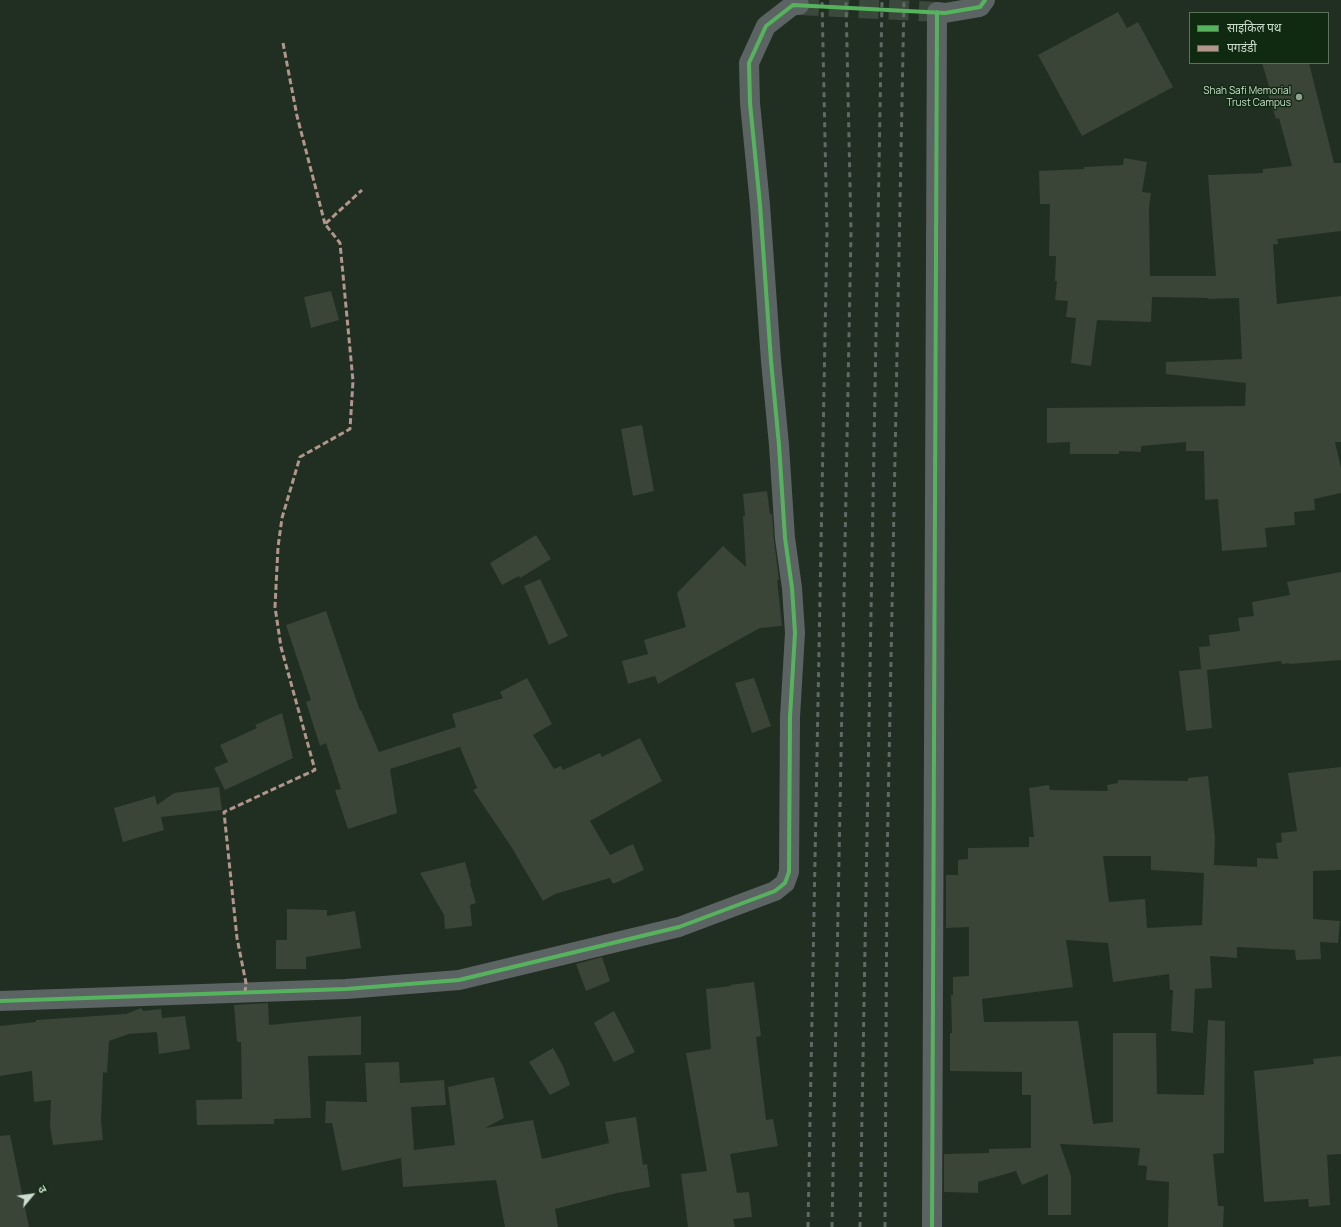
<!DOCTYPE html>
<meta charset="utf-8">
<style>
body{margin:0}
#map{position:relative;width:1341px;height:1227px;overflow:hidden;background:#202f21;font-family:Manrope,"Noto Sans Devanagari",sans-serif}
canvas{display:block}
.legend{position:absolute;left:1189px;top:12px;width:140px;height:52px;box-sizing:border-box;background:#102a12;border:1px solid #5c725d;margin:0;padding:5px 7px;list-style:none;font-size:12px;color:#cdddcd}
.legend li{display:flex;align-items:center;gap:8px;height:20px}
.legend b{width:20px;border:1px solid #5c725d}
.north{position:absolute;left:12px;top:1175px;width:40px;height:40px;-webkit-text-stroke:3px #102a12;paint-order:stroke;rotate:61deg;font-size:11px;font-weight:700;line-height:16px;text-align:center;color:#cdddcd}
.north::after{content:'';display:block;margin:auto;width:14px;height:18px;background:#cdddcd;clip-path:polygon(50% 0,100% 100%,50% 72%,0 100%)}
</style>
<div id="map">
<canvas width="1341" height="1227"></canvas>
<ul class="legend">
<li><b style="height:5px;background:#56b35d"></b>साइकिल पथ</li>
<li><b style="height:5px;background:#b2968c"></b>पगडंडी</li>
</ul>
<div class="north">उ</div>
</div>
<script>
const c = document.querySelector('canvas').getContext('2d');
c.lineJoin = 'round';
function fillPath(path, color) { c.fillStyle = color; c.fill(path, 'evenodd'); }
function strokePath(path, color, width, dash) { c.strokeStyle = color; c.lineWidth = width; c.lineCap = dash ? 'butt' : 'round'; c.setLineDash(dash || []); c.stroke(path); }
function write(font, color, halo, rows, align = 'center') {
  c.font = font + ' Manrope,sans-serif'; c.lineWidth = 3; c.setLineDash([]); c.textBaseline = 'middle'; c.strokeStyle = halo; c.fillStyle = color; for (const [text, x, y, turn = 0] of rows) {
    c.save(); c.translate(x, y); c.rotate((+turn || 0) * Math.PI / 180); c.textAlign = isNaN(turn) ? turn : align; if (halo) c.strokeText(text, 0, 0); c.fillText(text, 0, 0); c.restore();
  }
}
const building = new Path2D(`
 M1118,12l9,16 11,-6 35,65 -91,49 -44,-81z
 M1262,63h47l25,100h7v68l-64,8 1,5h-5l4,60 64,-8v146h-6l6,26v25l-27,6 1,11 -21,2 1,13 -30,3 2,19 -45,4 -4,-52 -13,1 -1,-49h-18v-9l-45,4v6l-22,-1v3h-49v-12l-23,1v-35l198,-2 1,-23 -80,-9v-12l76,-3 -3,-61 -31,1v-1l-56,-1 -1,25 -54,-2 -6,46 -20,-3 5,-45 -10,-1 2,-16 -13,-1 2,-19h-2l1,-25h-7l1,-52h-10l-1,-33 45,-2v-2l39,-2 1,-7 23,4 -5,30 9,1 -2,15 1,68h66l-8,-101 55,-2v-4l29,-3 -13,-48 -3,1 -8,-25 3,-1z
 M331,291l8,29 -28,8 -7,-31z
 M642,425l12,66 -21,5 -12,-67z
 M767,491l3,23h2l2,26 5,40h-2l5,46 -22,2 -102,56 -3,-8 -27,8 -6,-23 26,-7 -4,-14 42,-13 -9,-34 46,-47 23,21 -3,-51h2l-2,-22z
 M536,535l15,24 -31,19 -1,-2 -17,9 -12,-22z
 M1341,572v88l-52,4v-1l-7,1 -1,-3 -74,9 5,58 -26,3 -7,-60 22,-2 -2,-22 11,-1 -1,-11 31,-4 -2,-13 16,-2 -2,-14 38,-7 -3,-13z
 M540,579l28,57 -19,9 -25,-59z
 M326,611l34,100 1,-1 18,42 77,-25 -4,-13 51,-16 -3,-6 27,-14 25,46 -19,11 21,34 7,-3 2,4 37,-17 2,4 38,-19 22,43 -72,40 20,34 23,-11 11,26 -31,14 -3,-6 -55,16 -12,7 -31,-53 -39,-58 4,-2 -17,-41 -70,22 7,44 -49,16 -13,-39 6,-1 -15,-46 -6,3 -14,-44 5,-2 -25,-75z
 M754,678l17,48 -19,7 -17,-50z
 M282,713l11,45 -68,32 -11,-22 14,-6 -8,-17 37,-17 -2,-3z
 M1341,767v103l-28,1v48l27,2 -2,22 -18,-1 1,17 -25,1 -1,-10 -58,-3v11l-27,-2 2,32 -17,1 -2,44 -22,-2 2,-41h-3l-1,-16 -56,8 -5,-39 -42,-3 7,47 -91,12 2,23 94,-1 15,103 20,-2v-89h43l1,61 47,1 4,-75 17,1 -1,132 -11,1 5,52h6l-1,21h-55l1,-45 -23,-2 1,-14 -9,-1 2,-17 -80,-4 11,32v39h-23v-41l-26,11 -6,-14 -38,11v11l-34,-1v-38l45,-1v-4l42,-1v-53h-9v-23l-72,-1v-38h2l-1,-38h2v-18l16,-1v-49l-23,1v-53h12v-15l10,-1v-11l61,-1v-10h5l-5,-49 20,-3 1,5 58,1 -1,-6 11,-2v-3l70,1v-3l20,-2 7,61 -1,28 43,2v-9l21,1 -2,-16 6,-1 -1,-9 16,-2 -9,-58zM1103,856h48v14l53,3 -2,52 -55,3 -2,-29 -36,3z
 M219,787l3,23 -61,7 3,13 -41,12 -9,-34 41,-12 2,9 17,-12z
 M465,862l6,21h-1l6,20 -6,2 2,21 -27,3 -1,-14 -24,-42z
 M287,909l40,1v6l28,-5 6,37 -55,9v12h-30v-29h11z
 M602,957l8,24 -24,10 -10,-27z
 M754,982l7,54 -5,1 10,83 7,-1 5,27 -48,8 7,39 12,-1 3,25 -19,2 2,8h-47l-7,-53 26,-3 -21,-118 25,-4 -5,-60 25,-3 -1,-1z
 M268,1003l1,22 92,-9v39l-53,1 3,62 -37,1v5l-77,1 -1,-25 46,-1 -1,-57h-4l-3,-37z
 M141,1008l2,3 18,-2 1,9 23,-2 5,33 -31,5 -2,-22 -28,2 -20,7 -2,32 -4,-1 -2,50 2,18 -50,5 -3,-19 1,-26 -17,2 -2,-31 -32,5v-50l36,-4v-2l90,-6z
 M614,1011l21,41 -21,10 -20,-39z
 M553,1048l10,18 7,19 -20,10 -21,-33z
 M1341,1056v98l-14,1 3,50 -21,2 -1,-8 -44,3 -10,-131 60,-7 -1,-5z
 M399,1062l1,21 44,-3 2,25 -35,2 3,43 41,-5 -7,-58 46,-10 10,41 -19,10 48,-8 9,39 67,-16 -4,-21 31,-5 7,48 4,-1 3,23 -33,6 -62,16 3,18h-53l-9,-47 -93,7 -2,-29 -59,13 -10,-48h-7l1,-22 41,1 -2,-39z
 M10,1135l19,92h-29v-91z`);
const streetTunnel = new Path2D(`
 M799,5l138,7`);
const street = new Path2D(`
 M0,1001l346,-12 113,-9 220,-53 96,-36 10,-8 4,-11 1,-155 5,-84 -3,-45 -7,-50 -6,-93 -8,-84 -11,-156 -10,-102 -1,-40 17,-37 27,-21h6
 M932,1227l5,-1215 8,1 35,-6 5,-7`);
const rail = new Path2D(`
 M808,1227l19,-995 -5,-232
 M832,1227l19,-996 -5,-231
 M860,1227l22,-1227
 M885,1227l2,-363 17,-864`);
const quiet = new Path2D(`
 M283,43l14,73 28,108
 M245,993l1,-10 -9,-45 -13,-126 91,-42 -34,-123 -6,-40 3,-60 4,-29 18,-61 50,-28 3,-48 -13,-138 -15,-19 37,-34`);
const cycleway = new Path2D(`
 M0,1001l346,-12 113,-9 220,-53 96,-36 10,-8 4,-11 1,-155 5,-84 -3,-45 -7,-50 -6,-93 -8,-84 -11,-156 -10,-102 -1,-40 17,-37 27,-21 152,8 35,-6 5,-7
 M932,1227l5,-1215`);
const markers = [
 [1299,97,4,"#90a091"]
];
const poiNames = [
 ["Shah Safi Memorial",1291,91],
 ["Trust Campus",1291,103]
];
fillPath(building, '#3a4437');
strokePath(streetTunnel, '#3a493b', 20, [20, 10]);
strokePath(street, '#5c6363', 20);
strokePath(rail, '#616966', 3, [5, 5]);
strokePath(quiet, '#b2968c', 3, [6, 3]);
strokePath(cycleway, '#56b35d', 4);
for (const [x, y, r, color] of markers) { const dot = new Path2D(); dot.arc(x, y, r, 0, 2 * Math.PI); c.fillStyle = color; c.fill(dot); strokePath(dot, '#102a12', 1.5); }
write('10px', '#cdddcd', '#102a12', poiNames, 'right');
</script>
